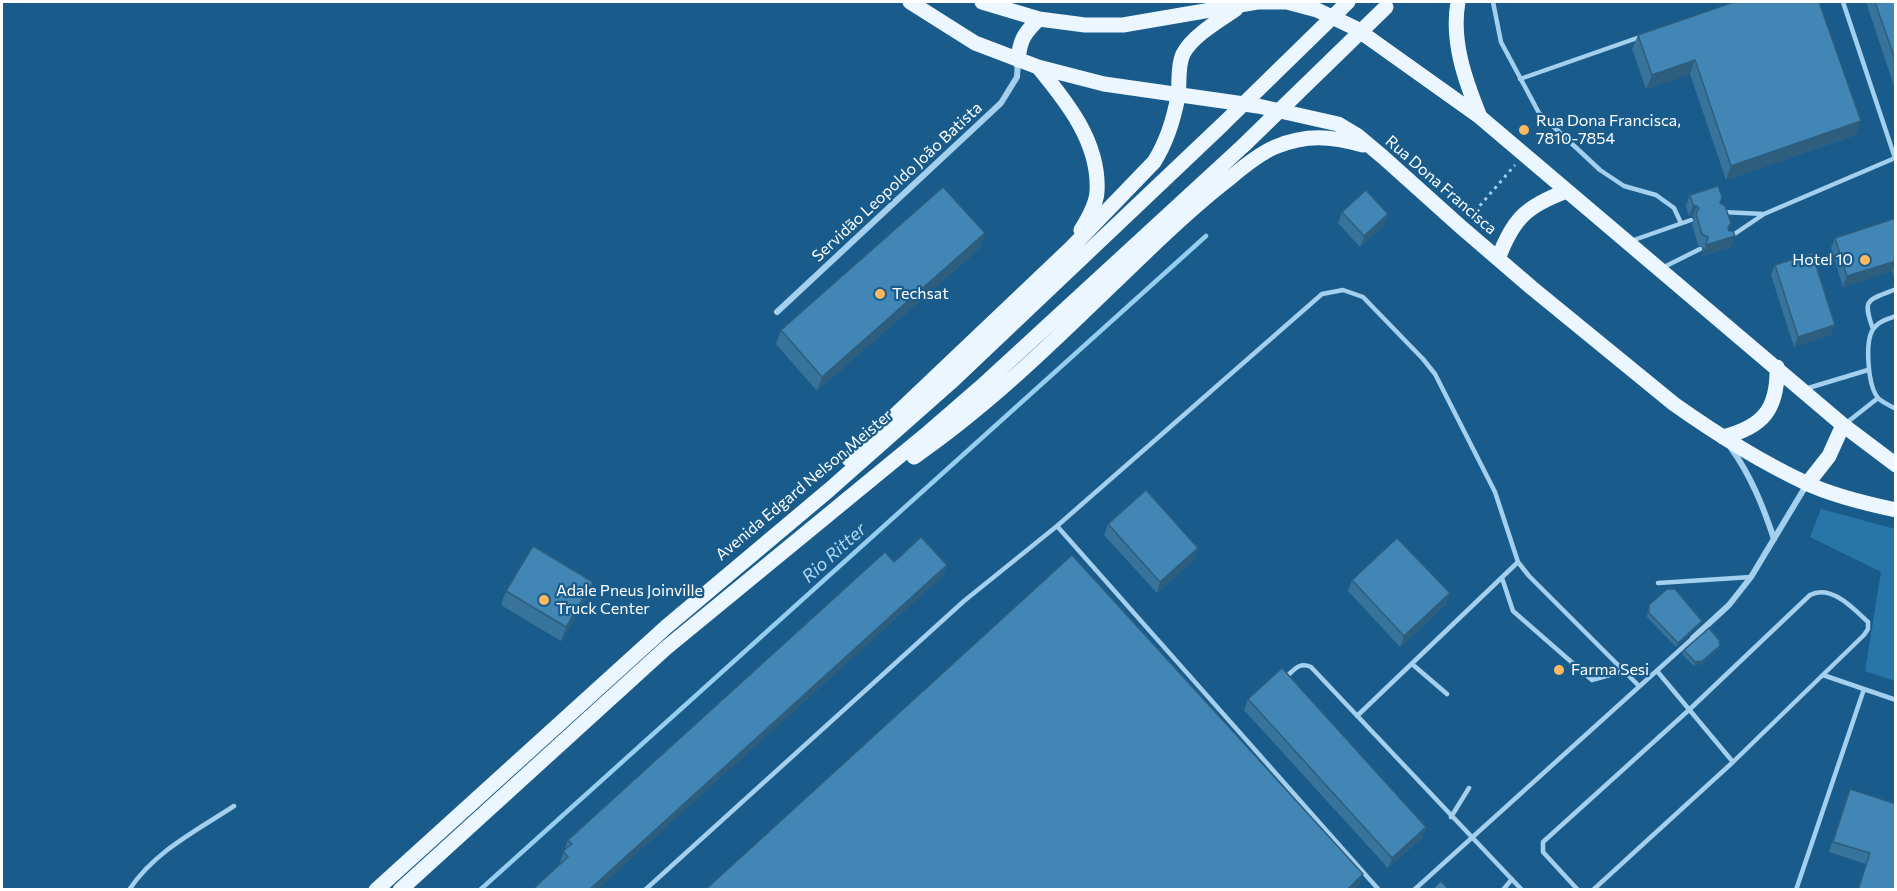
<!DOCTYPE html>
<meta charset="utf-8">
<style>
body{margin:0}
#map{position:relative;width:1897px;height:891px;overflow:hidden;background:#195c8c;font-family:Commissioner,sans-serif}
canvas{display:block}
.frame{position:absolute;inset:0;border:3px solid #fff;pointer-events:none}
</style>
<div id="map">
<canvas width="1897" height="891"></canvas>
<div class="frame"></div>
</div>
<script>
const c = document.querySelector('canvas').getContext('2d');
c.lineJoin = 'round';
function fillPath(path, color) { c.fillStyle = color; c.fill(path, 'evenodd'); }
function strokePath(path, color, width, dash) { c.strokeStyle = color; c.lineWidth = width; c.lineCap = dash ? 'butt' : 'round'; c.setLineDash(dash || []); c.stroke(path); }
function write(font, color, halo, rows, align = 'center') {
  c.font = font + ' Commissioner,sans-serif'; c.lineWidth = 4.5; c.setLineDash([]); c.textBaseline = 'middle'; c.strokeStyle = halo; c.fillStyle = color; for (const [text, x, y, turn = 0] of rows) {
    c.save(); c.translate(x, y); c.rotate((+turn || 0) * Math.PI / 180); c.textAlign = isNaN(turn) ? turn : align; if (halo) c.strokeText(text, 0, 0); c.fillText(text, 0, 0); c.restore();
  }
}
const green = new Path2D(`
 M1821,509l74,20v152l-30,-10 16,-99 -71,-35z`);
const stream = new Path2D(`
 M480,890l726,-654`);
const path = new Path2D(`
 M1470,217l45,-52`);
const lane = new Path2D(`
 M1493,2l8,40 38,71 61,57 24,16 32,9 18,13 7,15
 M1520,79l120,-42
 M1722,212l42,2
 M1730,237l34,-23 131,-56 -52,-156
 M1631,241l60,-21
 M1662,268l38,-19
 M1896,316c-9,3 -19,6 -24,15 -7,14 -4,57 7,68 5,4 12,7 17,10
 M1873,329c-11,-31 -6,-28 23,-40
 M1805,389l63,-19
 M1845,424l33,-26
 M1057,526l322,364
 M1502,578l11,33 79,69 32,-9
 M1658,583l93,-6
 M1412,664l35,30
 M1657,671l76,91
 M1823,675l73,25
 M1286,677c9,-8 13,-15 25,-10l211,223
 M1357,716l161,-154
 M1451,817l18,-29
 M129,890c26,-39 67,-59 105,-84
 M645,890l319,-289 93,-75 265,-232 21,-4 20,7 60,62 12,15 60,118 23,70 11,14 110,110
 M1414,890l279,-252
 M1503,890l9,-11
 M1578,890l-35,-38v-10l147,-133 120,-114c21,-11 43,13 58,27v7l-4,6 -131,127 -140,128
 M1796,890l68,-201`);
const street = new Path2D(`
 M777,312l224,-209 16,-26 1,-16
 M1731,448c20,28 32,58 43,91
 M1693,638l36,-33 22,-28 56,-93`);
const primary = new Path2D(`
 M910,2l65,41 63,24 66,17 154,22 80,18 20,12 25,21 78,70 71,61 142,116c41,29 87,58 132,79 25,12 62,21 90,27
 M982,2l57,17 46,6h38l134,-23h30l30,8 38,18 125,89 363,308 53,40
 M1458,2c-7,39 7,78 22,115
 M1018,60c2,-20 6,-27 21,-41
 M1038,67c29,35 62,76 59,125 -1,13 -9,27 -16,38
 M1498,259c15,-40 28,-53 69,-68
 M1723,437c40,-10 55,-28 54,-70
 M914,457c85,-59 157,-133 231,-204 27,-26 55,-52 85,-75 13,-11 29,-24 45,-31 31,-13 56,-11 88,-2
 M849,459l222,-211 83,-86c12,-19 20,-44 24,-66 2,-13 -1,-29 5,-42 9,-18 37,-34 53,-45
 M1807,484l22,-28 14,-31
 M376,890l290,-263 163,-137 121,-107 272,-258
 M400,890l266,-242 263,-216 53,-46 262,-241`);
const primaryBridge = new Path2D(`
 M1222,125l126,-123
 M1244,145l142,-138`);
const wall = new Path2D(`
 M1734,2l122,133 -130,45 -36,-106 -44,15 -14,-40 6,-14z
 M1866,2h30v90z
 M1690,195l30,8 11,20 -3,6 3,18 -29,9 2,-8 -6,-3 -6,-21 2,-6 -1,-2h-4l-3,-10z
 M1342,212l42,13 -24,22 -22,-24z
 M1896,218v64l-4,-11 -49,16 -12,-39 4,-10z
 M985,233l-5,15 -163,143 -41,-47 5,-14z
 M1775,265l56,70 -37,12 -23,-72z
 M1108,524l90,24 -4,11 -37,34 -53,-58z
 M947,565l-4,11 -382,287 -1,-1 8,-22z
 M1352,580l94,24 -46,43 -52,-56z
 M506,591l82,5 -27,45 -60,-36z
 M1649,605l51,19 -24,23 -29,-30 1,-8z
 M1684,650h34l-17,14 -7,2 -12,-12z
 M1248,699l178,128 -4,11 -34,30 -144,-158z
 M1846,800l50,4 -30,60 -37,-12z`);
const shadedWall = new Path2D(`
 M1695,60l-5,14 -44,15 6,-14z
 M1861,121l-5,14 -130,45 5,-14z
 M1693,205l4,1 -4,10h-4z
 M1388,214l-4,11 -24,22 4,-11z
 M985,233l-5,15 -163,143 5,-14z
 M1735,236l-4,11 -29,9 4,-11z
 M1896,261l-4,10 -49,16 4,-11z
 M1835,325l-4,10 -37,12 4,-10z
 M1198,548l-4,11 -37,34 3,-11z
 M947,565l-4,11 -346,314h-8z
 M593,582l-5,14 -27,45 5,-14z
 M1450,593l-4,11 -46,43 4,-11z
 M1702,621l-2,3 -24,23 2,-4z
 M1720,646l-2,4 -17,14 -7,2 1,-4z
 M1426,827l-4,11 -34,30 4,-10z
 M1363,874l-4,11 -5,5h-7z`);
const building = new Path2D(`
 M1734,2h85l42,119 -130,45 -36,-106 -43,15 -14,-40z
 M1875,2h21v60z
 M1718,186l4,11 -2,6 5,3 6,17 -3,5 1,3h4l2,5 -29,9 2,-8 -6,-3 -6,-20 3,-6 -2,-2 -4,-1 -3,-10z
 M943,187l42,46 -163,144 -41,-47z
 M1366,190l22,24 -24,22 -22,-24z
 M1896,218v43l-49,15 -12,-38z
 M1812,253l23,72 -37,12 -23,-72z
 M1146,490l52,58 -38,34 -52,-58z
 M921,537l26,28 -358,325h-57l36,-33 -5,-6 9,-7 -4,-4 317,-288 9,10z
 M1397,538l53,55 -46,43 -52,-56z
 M533,546l60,36 -27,45 -60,-36z
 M1072,555l291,319 -16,16h-642z
 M1667,589h8l27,32 -24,22 -29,-30v-8z
 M1709,628l10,12 1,6 -18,15 -7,1 -11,-12z
 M1282,668l144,159 -34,31 -144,-159z
 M1850,789l46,15v86h-38l12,-37 -37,-11z
 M1441,881l8,9h-17z`);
const markers = [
 [1524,130,6,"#ffba61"],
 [1865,260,6,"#ffba61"],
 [880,294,6,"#ffba61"],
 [544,600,6,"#ffba61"],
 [1559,670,6,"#ffba61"]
];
const poiNames = [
 ["Rua Dona Francisca,",1536,121],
 ["7810-7854",1536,139],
 ["Hotel 10",1853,260,"right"],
 ["Techsat",892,294],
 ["Adale Pneus Joinville",556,591],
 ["Truck Center",556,609],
 ["Farma Sesi",1571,670]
];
const streetNames = [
 ["Servidão Leopoldo João Batista",897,182,-43],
 ["Rua Dona Francisca",1441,185,41],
 ["Avenida Edgard Nelson Meister",804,485,-40]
];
const waterNames = [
 ["Rio Ritter",834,553,-42]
];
fillPath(green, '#2875a8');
strokePath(stream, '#96cef0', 4.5);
strokePath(path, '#a4d0ee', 3, [3, 4.5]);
strokePath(lane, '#a4d0ee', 4.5);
strokePath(street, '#a4d0ee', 6);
strokePath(primary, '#ebf6ff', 15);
strokePath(primaryBridge, '#ebf6ff', 15);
fillPath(wall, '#38739b');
fillPath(shadedWall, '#2e5e7e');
fillPath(building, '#4186b4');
strokePath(building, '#2e5e7e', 1.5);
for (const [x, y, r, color] of markers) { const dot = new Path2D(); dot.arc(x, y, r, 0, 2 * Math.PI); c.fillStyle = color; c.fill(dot); strokePath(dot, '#195c8c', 2); }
write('16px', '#fff', '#195c8c', poiNames, 'left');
write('16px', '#fff', '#195c8c', streetNames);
write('italic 18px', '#b0daf5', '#195c8c', waterNames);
</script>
